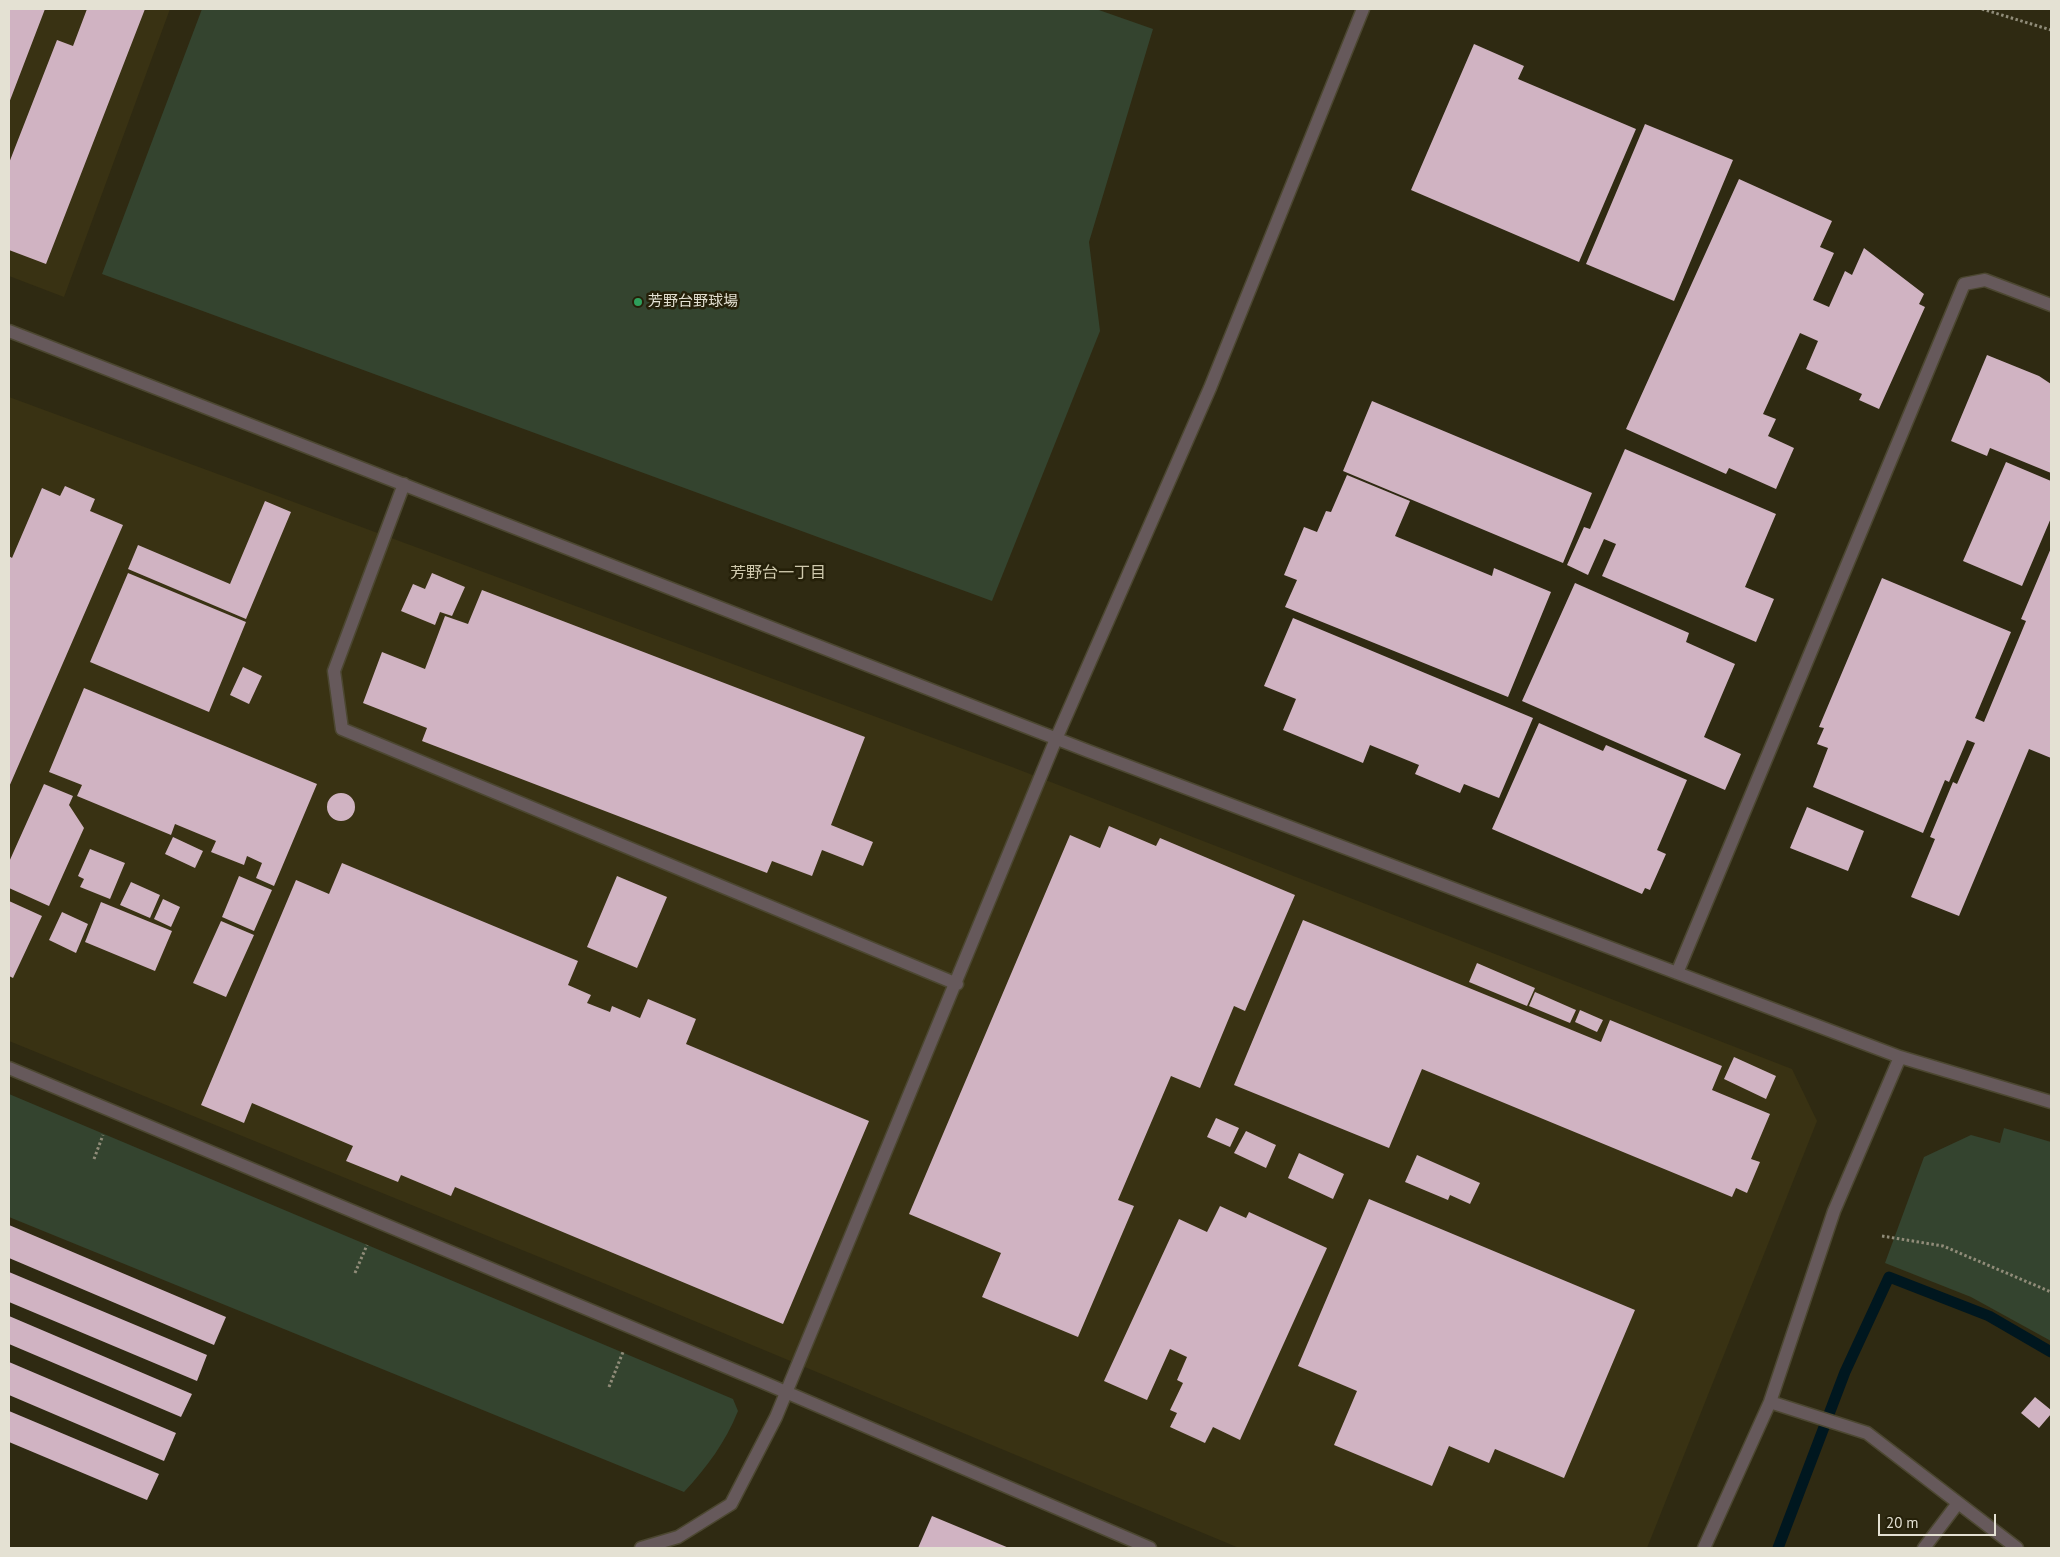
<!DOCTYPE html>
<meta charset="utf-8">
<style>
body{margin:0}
#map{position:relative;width:2060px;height:1557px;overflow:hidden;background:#2f2a12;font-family:"PT Sans",sans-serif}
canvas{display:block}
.frame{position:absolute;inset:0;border:10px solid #e4e1d3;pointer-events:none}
.scale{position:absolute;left:1878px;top:1514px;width:118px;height:22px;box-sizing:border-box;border:2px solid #e4e1d3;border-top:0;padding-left:6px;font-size:15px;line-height:18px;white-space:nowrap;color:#e4e1d3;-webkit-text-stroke:4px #252009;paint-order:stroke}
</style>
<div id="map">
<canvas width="2060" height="1557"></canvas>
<div class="frame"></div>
<div class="scale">20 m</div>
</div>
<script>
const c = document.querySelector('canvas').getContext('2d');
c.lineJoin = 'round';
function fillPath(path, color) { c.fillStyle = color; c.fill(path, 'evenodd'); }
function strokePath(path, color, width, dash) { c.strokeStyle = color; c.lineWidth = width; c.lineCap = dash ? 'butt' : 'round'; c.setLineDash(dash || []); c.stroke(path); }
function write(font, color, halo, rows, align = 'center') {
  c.font = font + ' "PT Sans","Noto Sans JP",sans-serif'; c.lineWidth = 5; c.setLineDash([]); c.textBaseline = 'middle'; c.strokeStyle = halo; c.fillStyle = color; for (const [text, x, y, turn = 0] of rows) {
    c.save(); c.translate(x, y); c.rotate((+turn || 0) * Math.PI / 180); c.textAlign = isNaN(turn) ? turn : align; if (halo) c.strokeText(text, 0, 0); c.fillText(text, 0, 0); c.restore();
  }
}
const built = new Path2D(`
 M9,9h161l-106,288 -55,-21z
 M9,397l1003,370 780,302 25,52 -170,427h-408l-631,-263 -599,-244z`);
const green = new Path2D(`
 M202,9h894l57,20 -64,213 11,89 -108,270 -890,-327z
 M9,1094l724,305 5,12c-13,32 -31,56 -54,81l-675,-275z
 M2004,1128l47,14v199l-80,-44 -86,-34 39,-106 47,-22 29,8z`);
const stream = new Path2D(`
 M1778,1548l67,-176 44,-95 100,39 62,36`);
const building = new Path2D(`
 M9,9h36l-36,94z
 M87,9h58l-99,255 -37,-14v-87l48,-123 16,6z
 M1474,44l50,22 -6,13 118,50 -57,133 -168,-72z
 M1645,124l88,36 -59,141 -88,-37z
 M1739,179l93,42 -12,26 14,6 -21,47 16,7 16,-36 7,4 12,-27 60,46 -5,10 6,3 -46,102 -20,-9 3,-6 -56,-25 12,-28 -18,-8 -37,81 13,5 -8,17 26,12 -18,41 -47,-21 -3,6 -100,-45z
 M1987,355l52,21 12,8v89l-61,-25 -3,8 -36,-15z
 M1372,401l220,92 -29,70 -220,-92z
 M1625,449l151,65 -31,73 29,12 -18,43 -154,-66 14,-32 -12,-5 -16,36 -21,-10 17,-38 6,2z
 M2006,462l45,19v37l-29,68 -59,-25z
 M1347,475l63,26 -15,35 97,40 2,-8 57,24 -43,105 -223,-90 12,-27 -13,-5 20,-48 13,5 9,-21 5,1z
 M65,486l30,13 -5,12 33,14 -114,262v-231l3,2 30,-70 18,8z
 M265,501l26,11 -45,107 -118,-50 10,-24 92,39z
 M2051,548v210l-22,-9 -70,167 -48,-19 24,-58 -5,-2 23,-55 4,2 18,-41 -8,-3 -18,42 -4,-2 -22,53 -110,-46 15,-39 -11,-4 7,-16 -5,-1 63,-149 129,54 -36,86 9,4 42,-101 -5,-2z
 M128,573l118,49 -37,90 -119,-50z
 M432,573l33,14 -13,29 -12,-4 -5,13 -34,-14 12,-27 12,5z
 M1575,583l114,50 -3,9 49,22 -31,73 37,17 -16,36 -203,-89z
 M482,590l383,147 -34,88 42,17 -10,24 -41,-16 -10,26 -40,-15 -5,12 -345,-132 5,-13 -64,-25 19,-51 43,17 20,-53 23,8z
 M1293,618l240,100 -34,80 -35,-14 -4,9 -45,-19 4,-9 -49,-20 -7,18 -80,-33 13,-31 -32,-13z
 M243,667l19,9 -13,28 -19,-9z
 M84,688l233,96 -43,102 -18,-8 6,-15 -15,-7 -3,9 -33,-13 5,-11 -41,-17 -4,11 -94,-39 5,-11 -33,-13z
 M1539,723l64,28 3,-6 81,35 -30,70 9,4 -16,36 -5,-2 -3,6 -150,-65z
 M44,784l29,12 -4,9 15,23 -35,78 -40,-18v-26z
 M327 807a14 14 0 1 1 28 0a14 14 0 1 1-28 0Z
 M1807,807l57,24 -16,40 -58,-23z
 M1109,826l47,20 4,-8 135,57 -50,116 -11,-5 -34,82 -29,-12 -53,124 16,6 -56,131 -96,-40 19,-44 -92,-39 161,-379 30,13z
 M173,837l30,14 -8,17 -30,-14z
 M90,849l35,14 -15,36 -30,-12 4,-8 -6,-3z
 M342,863l236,98 -10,24 23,10 -4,8 23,9 2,-6 28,12 8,-19 48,20 -10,25 183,77 -86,203 -328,-137 -4,9 -50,-21 -3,7 -52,-21 7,-15 -101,-43 -8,20 -43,-18 95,-225 33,14z
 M239,876l33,14 -18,41 -32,-14z
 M617,876l50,21 -30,71 -50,-21z
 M131,882l29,13 -10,23 -30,-13z
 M163,899l17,8 -9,20 -17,-8z
 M9,901l33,15 -29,62 -4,-2z
 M101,902l71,29 -17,40 -70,-29z
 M62,912l26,12 -12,29 -27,-13z
 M1303,920l298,122 9,-22 112,46 -10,24 58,24 -19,45 9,3 -13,31 -11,-5 -4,9 -310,-128 -33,79 -155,-63z
 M221,921l33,14 -28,62 -33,-14z
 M1477,963l58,25 -8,18 -58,-24z
 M1535,992l41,18 -6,13 -41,-17z
 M1580,1010l23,10 -6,12 -22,-10z
 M1734,1057l42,19 -10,23 -42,-20z
 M1216,1118l23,10 -9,19 -23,-10z
 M1246,1131l30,14 -10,23 -32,-15z
 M1299,1153l45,21 -11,25 -45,-21z
 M1417,1155l63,28 -10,21 -20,-9 -2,5 -43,-18z
 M1369,1199l266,111 -71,168 -69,-29 -6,14 -40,-17 -17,40 -98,-41 23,-54 -59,-25z
 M1220,1206l26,12 3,-6 78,36 -87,192 -27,-13 -8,16 -35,-16 7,-14 -7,-3 13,-27 -6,-3 10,-23 -17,-8 -23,51 -43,-19 75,-162 28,13z
 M9,1225l217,92 -12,28 -205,-87z
 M9,1272l198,83 -10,26 -188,-79z
 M9,1316l183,78 -11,23 -172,-73z
 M9,1362l167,71 -12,28 -155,-66z
 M2035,1397l16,13v4l-12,14 -18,-15z
 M9,1411l150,63 -12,26 -138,-58z
 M932,1516l77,32h-91z`);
const path = new Path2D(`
 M1982,9l69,21
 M94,1159l9,-24
 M1882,1236l61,10 108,46
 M355,1273l12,-28
 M609,1387l14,-35`);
const minor = new Path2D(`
 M9,331l1079,420 812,306 151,45
 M404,484l-70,187 8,58 615,255
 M1677,973l287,-689 21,-4 66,25
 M9,1068l751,313 390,167
 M1770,1402l97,31 150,115
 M641,1548l37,-11 53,-33 45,-87 280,-678 154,-351 153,-379
 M1704,1548l66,-146 64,-191 66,-154
 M1924,1548l34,-45`);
const markers = [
 [638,302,5,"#2e9e5b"]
];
const poiNames = [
 ["芳野台野球場",648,302]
];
const neighbourhoodNames = [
 ["芳野台一丁目",778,573]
];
fillPath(built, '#393213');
fillPath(green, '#34442f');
strokePath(stream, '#00171f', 11);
fillPath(building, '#d0b3c2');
strokePath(minor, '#4c4731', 15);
strokePath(path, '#908c79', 3, [2.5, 2.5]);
strokePath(minor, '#66595b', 12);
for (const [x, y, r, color] of markers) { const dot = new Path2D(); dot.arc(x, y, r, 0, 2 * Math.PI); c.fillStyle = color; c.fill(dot); strokePath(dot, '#252009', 2); }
write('15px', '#e4e1d3', '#252009', poiNames, 'left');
write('16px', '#d0caae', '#252009', neighbourhoodNames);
</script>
